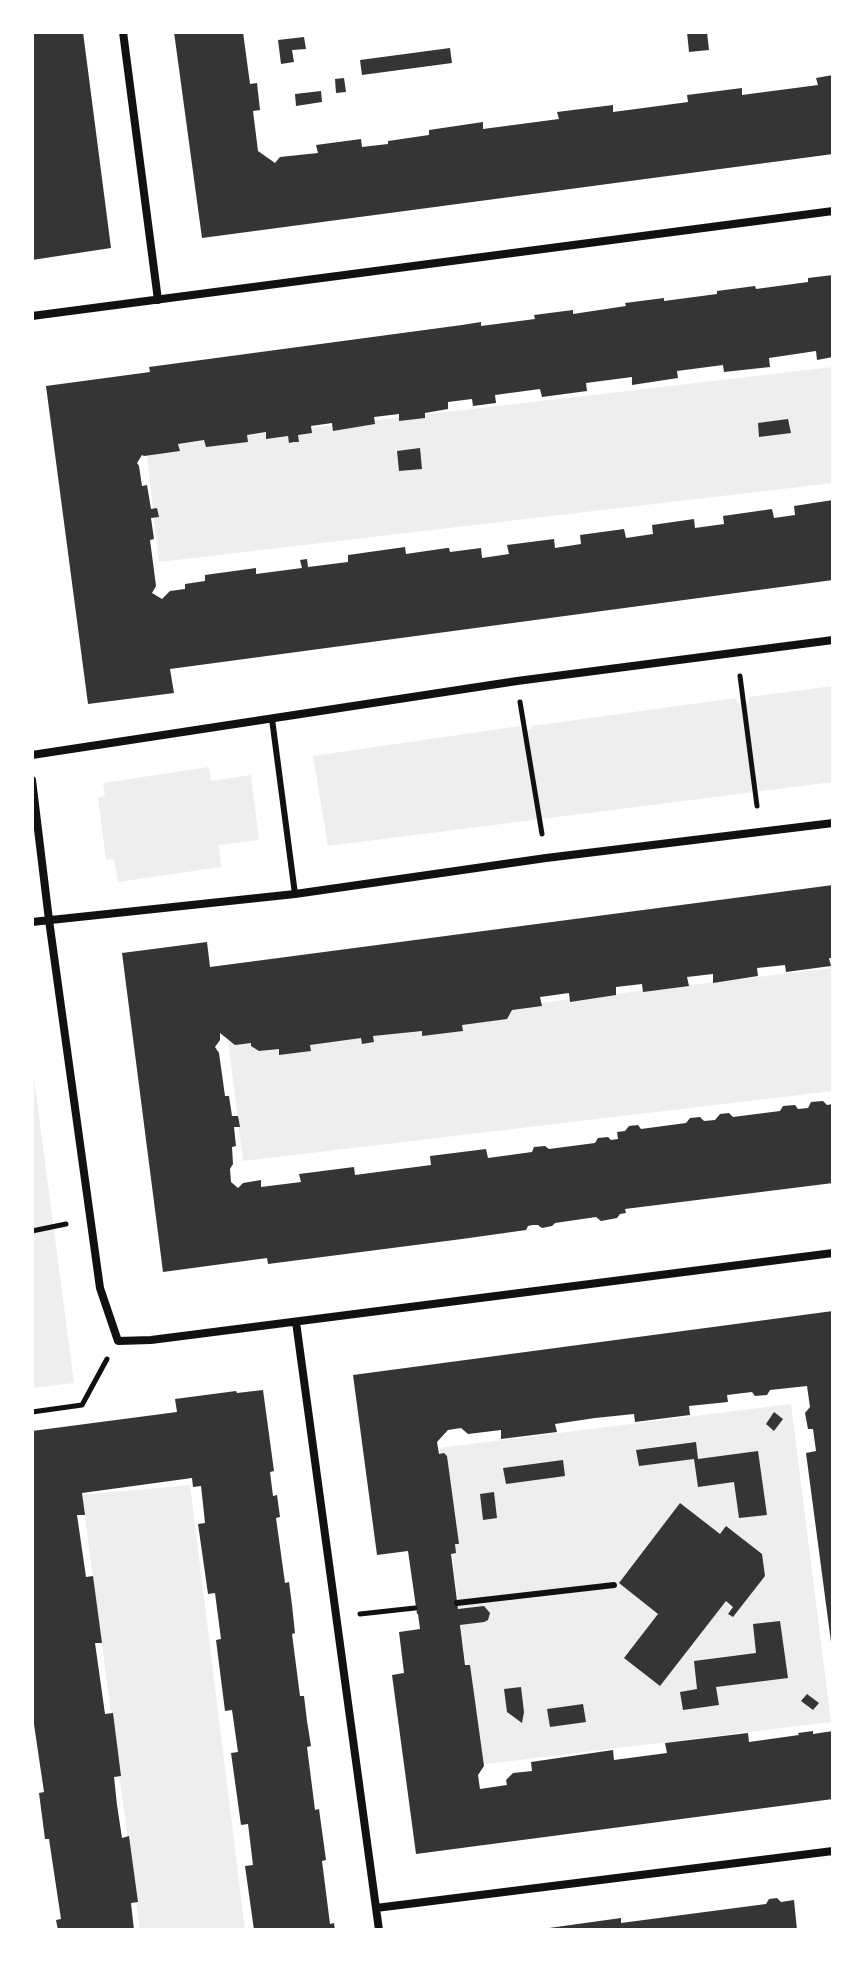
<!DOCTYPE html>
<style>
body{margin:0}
#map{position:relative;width:865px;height:1962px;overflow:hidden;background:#fff;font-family:Ubuntu,sans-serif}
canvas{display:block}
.frame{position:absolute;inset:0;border:34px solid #fff;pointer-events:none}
</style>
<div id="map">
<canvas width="865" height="1962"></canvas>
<div class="frame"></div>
</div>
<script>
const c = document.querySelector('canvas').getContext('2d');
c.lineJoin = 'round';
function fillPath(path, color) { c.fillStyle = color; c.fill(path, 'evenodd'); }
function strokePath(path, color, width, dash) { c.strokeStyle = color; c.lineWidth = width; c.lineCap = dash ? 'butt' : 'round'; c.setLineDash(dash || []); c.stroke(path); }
const green = new Path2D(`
 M833,367v116l-674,79 -13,-115z
 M833,686v96l-505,64 -15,-90 207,-30 1,5 11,-2v-3l204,-28 1,5 12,-1v-5z
 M209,767l2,14 40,-6 8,65 -40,5 2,22 -103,15 -4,-23 -8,1 -8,-62 7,-2 -2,-13z
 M833,968v123l-590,70 -15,-121z
 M32,1063l42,320 -42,5z
 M791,1404l40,318 -353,43 -39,-317z
 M190,1485l55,445h-105l-58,-435z`);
const building = new Path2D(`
 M32,32h51l28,216 -79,12z
 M174,32h69l7,52 7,-1 3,27 -7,1 5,40 17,12 5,-6 38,-4 -2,-8 45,-6 1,8 26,-3v-3l41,-6v-5l54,-8v7l76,-10 -2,-7 56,-7v7l38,-5 37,-5 -1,-7 55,-7v7l76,-10 -2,-7 17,-3v79l-631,84z
 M687,32h20l2,18 -20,2z
 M304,37l2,12 -14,1 2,12 -13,2 -3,-24z
 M450,48l2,15 -90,12 -2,-15z
 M344,78l2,14 -10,1 -1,-14z
 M321,91l1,11 -26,4 -1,-12z
 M833,275v82l-16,3 -1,-9 -47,7 1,9 -46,5 -1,-7 -46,6 1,7 -46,7v-8l-46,6 1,8 -45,6 -2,-8 -45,6 1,8 -23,3 -1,-7 -24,3v7l-23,4v5l-26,3v-7l-25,3 1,7 -42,7 -1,-8 -21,3 1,7 -14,2 1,7h-5l-5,1 -1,-7 -22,3v-7l-19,3 1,7 -42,5 -2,-7 -26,4 2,7 -36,5 -2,-1 -5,8 2,3 3,20 5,-1 4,24 6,-1 2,9 -8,1 3,21 -4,1 6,46 -4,7 10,6 8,-8 15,-2v-5l20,-3v-6l51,-7v6l46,-6 -2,-8 7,-1 1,8 40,-5v-7l57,-8 1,7 41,-6h2l1,4 31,-4 1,10 27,-4 -2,-9 47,-6 1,9 26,-4 -1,-9 44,-6 2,9 27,-4 -1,-9 42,-6 1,9 29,-4 -1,-8 49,-7 2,9 21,-3 -1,-9 39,-6v80l-663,89 4,24 -86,11 -42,-318 104,-14 -1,-5 313,-42 19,-3v4l54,-7 -1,-4 39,-5v4l53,-8 -1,-3 39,-5v3l53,-7v-3l38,-5 1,3 52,-7v-4z
 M788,419l3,14 -32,4 -1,-14z
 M420,448l2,21 -23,2 -2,-20z
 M833,885v73h-4l2,8 -45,6 -1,-7 -28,3 1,8 -45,7v-9l-26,3 2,9 -46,6 -1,-8 -26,3v8l-46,7 -1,-9 -29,4 2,9 -30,4 -5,9 -45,6 1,6 -41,5v-5l-49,5 1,6 -12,2 -1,-6 -51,7 1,6 -32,4v-6l-20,2 -8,-5v-3l-16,2 -15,-12v7l-5,7 4,6 6,43h4l3,20h6l2,11h-6l2,19 -4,1 1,17 -3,5 1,13 7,6 5,-5 18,-3v7l40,-5 -2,-8 55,-7 1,8 76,-10 -1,-9 56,-7 2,9 44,-6 2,-5 11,-1 4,3 46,-6 3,-5 10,-1 3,3 7,-1 -1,-7 8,-1 4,-5 9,-1 3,4 45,-6 4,-5 10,-1 4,4 11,-1 5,-6 9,-1 4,4 47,-6 3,-5 12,-1 3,4 10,-1 3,-6 12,-1 4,4 6,-1v79l-208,26 1,4 -6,1 -3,4 -16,3 -5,-4 -41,6 -3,3 -10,2 -4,-3h-5l-5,1 -2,4 -64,9 -194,25 -1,-6 -104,14 -41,-319 85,-11 3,25z
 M833,1311v331h-2l-25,-189 10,-2 -3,-22h-5l-3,-16 5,-6 -3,-21 -37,4 -3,5 -12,1 -3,-4 -25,3 1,7 -39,4 1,9 -55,7 -1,-8 -39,4 -40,6 2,8 -56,7v-9l-33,4 -7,-6 -13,2 -11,12 2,12 5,-1 3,3 12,88h-4l1,9 -5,1 7,55 26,-3 6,7 -2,7 -4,2 -24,3 5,40h5l14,101 -6,9 2,14 27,-4 -1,-5 7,-7 19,-2 -1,-9 82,-12 1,10 53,-7 -2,-10 83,-10 1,9 50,-7 -1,-2 15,-2v3l20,-3v68l-417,55 -24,-179 12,-2 -5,-41 21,-3 -2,-15h-1l-9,-63 -31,4 -24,-180z
 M263,1390l11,81 -4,1 3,24 4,-1 3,22 -4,1 9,65 4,-1 3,23 3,28 -3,1 8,62h4l3,25 4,25 -4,1 8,63 4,-1 7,51 -4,1 8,63 4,-1 1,7h-81l-9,-64 8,-1 -5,-41 -7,1 -10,-72 7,-1 -6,-42 -7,1 -9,-71 5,-1 -6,-46 -7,1 -10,-70 7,-1 -2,-19 -2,-18 -8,1 -1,-9 -110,15 3,22h-8l9,62 7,-1 9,67h-7l10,71 8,-1 8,63 -7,1 3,28 5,33 7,-2 9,66 -7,1 3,27h-76l-2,-10 5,-1 -12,-80h-4l-6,-46 5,-1 -12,-81v-280l145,-19 -2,-13 61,-8 1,2z
 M774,1412l9,7 -9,12 -8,-7z
 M696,1442l2,17 60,-8 9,64 -28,3 -5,-36 -36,5 -4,-28 -55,7 -3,-16z
 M563,1460l2,16 -59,8 -3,-16z
 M494,1492l3,26 -14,2 -3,-26z
 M680,1503l40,31 6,-8 36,28 3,22 -32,41 -5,-3 5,-7 -7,-6 -66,85 -36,-28 34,-44 -39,-31z
 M780,1621l8,57 -72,9 3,18 -36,5 -3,-18 17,-3 -3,-28 62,-8 -3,-29z
 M521,1687l3,25 -2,11 -15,-11 -3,-23z
 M807,1694l12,9 -6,7 -12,-9z
 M583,1704l3,18 -36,5 -3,-18z
 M777,1898l4,4 13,-2 3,30h-248v-2l72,-10v5l145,-19 3,-5z`);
const path = new Path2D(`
 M740,676l17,130
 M520,702l22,132
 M32,1231l34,-7
 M32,1412l50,-7 25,-46
 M360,1614l55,-6`);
const service = new Path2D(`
 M272,719l23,175
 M457,1603l157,-18`);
const minor = new Path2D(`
 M123,32l35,268
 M32,316l801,-105
 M32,755l485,-74 316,-41
 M32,780l17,140 51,368 18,53 33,-1 682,-87
 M32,922l263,-28 251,-36 287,-35
 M296,1322l83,608
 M376,1908l457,-57`);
fillPath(green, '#eee');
fillPath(building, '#353535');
strokePath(path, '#111', 5);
strokePath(service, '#111', 6);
strokePath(minor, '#111', 8);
</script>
